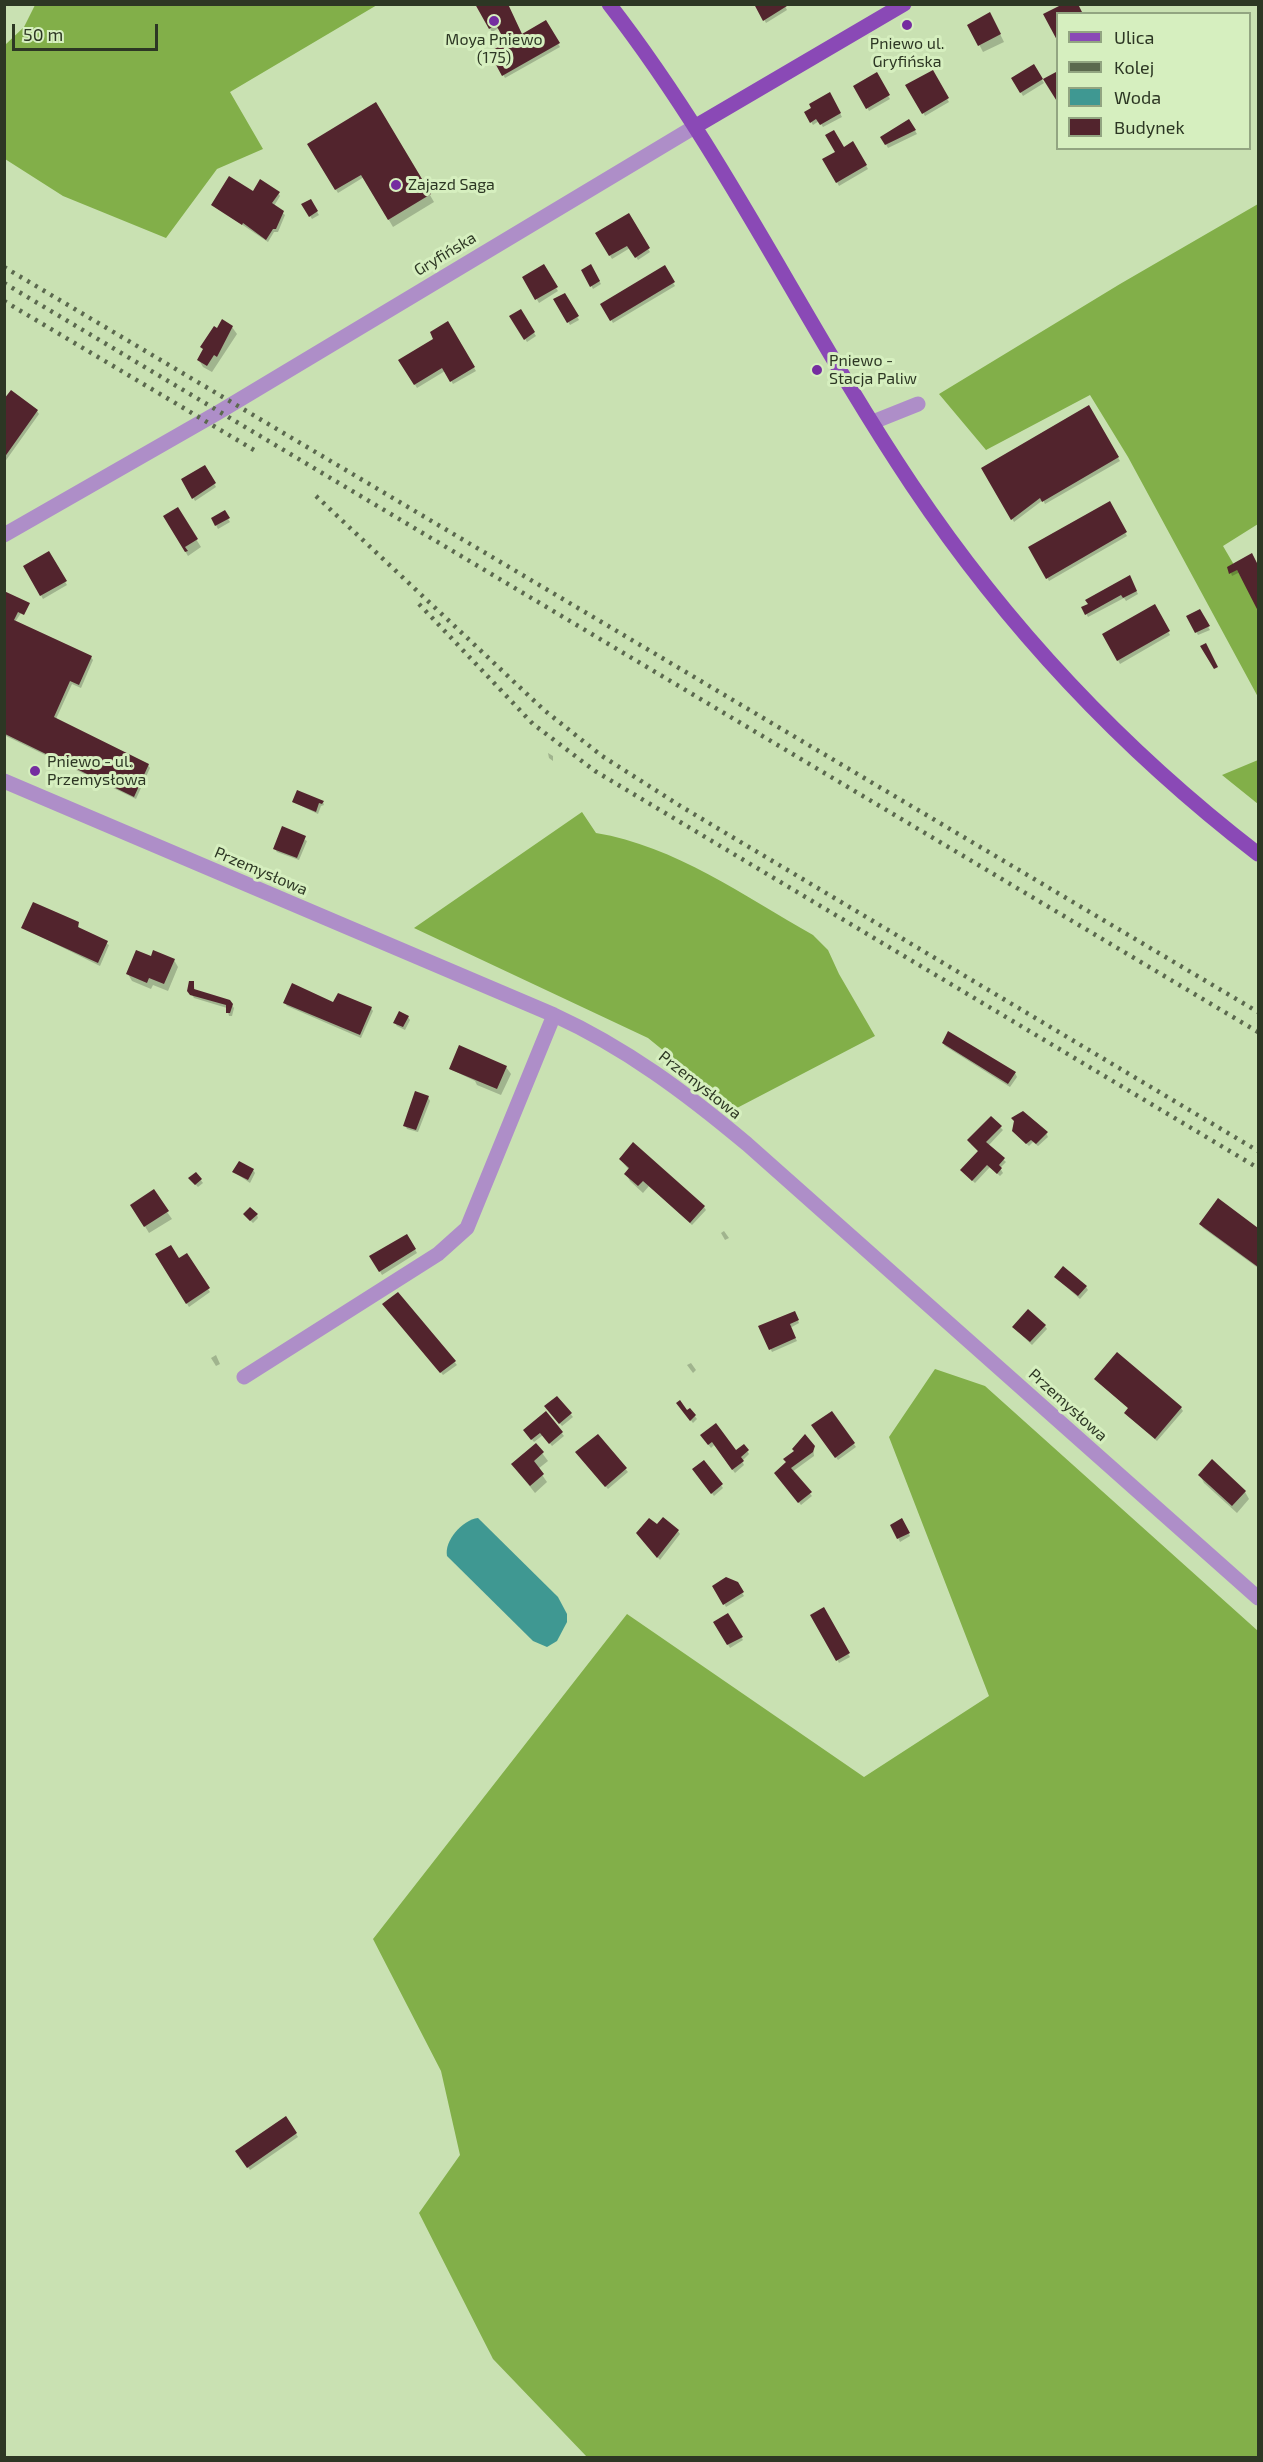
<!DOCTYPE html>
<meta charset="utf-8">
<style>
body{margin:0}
#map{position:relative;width:1263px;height:2462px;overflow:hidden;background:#c9e1b2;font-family:"Exo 2",sans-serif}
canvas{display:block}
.frame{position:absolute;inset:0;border:6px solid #2d3724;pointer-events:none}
.legend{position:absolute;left:1056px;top:12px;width:195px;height:138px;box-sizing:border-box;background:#d6efbf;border:2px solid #92a581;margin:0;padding:8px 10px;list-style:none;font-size:18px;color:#2d3724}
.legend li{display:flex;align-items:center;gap:12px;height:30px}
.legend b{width:30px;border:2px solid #92a581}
.scale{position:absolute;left:12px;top:24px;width:146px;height:27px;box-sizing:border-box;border:3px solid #2d3724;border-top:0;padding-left:8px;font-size:18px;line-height:21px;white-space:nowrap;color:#2d3724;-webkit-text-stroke:4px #d6efbf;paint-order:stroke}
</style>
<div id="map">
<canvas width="1263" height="2462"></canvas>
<div class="frame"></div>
<ul class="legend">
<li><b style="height:8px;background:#8a49b6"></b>Ulica</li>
<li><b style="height:8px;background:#5b694e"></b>Kolej</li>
<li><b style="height:16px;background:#3f9892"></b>Woda</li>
<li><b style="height:16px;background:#52242d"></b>Budynek</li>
</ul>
<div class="scale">50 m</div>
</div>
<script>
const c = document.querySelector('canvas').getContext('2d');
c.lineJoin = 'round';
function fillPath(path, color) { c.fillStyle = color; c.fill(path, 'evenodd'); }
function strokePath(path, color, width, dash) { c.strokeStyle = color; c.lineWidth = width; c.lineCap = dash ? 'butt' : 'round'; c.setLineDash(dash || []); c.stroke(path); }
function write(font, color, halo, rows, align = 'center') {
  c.font = font + ' "Exo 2",sans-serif'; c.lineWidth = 6; c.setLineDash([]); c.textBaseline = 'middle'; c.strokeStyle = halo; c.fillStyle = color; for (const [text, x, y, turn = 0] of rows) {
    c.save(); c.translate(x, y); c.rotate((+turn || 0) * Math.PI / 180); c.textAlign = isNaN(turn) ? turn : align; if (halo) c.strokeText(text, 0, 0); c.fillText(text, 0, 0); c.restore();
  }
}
const forest = new Path2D(`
 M35,5v-1l342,1 -147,87 33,57 -46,20 -51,69 -103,-42 -58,-37v-114l19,-18z
 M1258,204v320l-35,22 35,60v91l-130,-240 -38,-62 -104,55 -47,-56 181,-110z
 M1258,760v44l-36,-29z
 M582,812l14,21c79,13 148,63 217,102l15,15 11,24 36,62 -140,73 -87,-71 -234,-110z
 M935,1369l50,17 273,245v826h-671l-94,-98 -74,-146 41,-58 -19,-84 -68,-132 254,-325 237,163 125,-81 -100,-259z`);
const water = new Path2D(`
 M478,1518l80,79 9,17v8l-10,19 -10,6 -14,-6 -86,-85c-3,-15 15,-36 31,-38z`);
const shadow = new Path2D(`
 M477,4l44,32 25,-14 14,25 -55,31 -14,-25 17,-10 -9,-15 -7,4z
 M756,4h28l3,6 -21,13z
 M994,22l10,20 -21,10 -14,-27z
 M1033,66l11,17 -21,13 -10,-17z
 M932,72l17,30 -24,14 -17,-30z
 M876,74l14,25 -21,12 -14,-25z
 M830,94l12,23 -19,10 -4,-6 -6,4 -7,-12z
 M376,104l58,98 -41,25 -29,-50 -26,16 -29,-48z
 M909,121l8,13 -29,14 -6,-11z
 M853,143l15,26 -29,17 -14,-26z
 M253,193h25l2,3 -6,10 11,9 -7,17h-4l-6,10 -55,-37z
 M310,201l9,14 -7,4 -9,-14z
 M628,215l22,37 -12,8 -8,-12 -18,11 -15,-25z
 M543,266l15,25 -19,12 -15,-26z
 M591,266l10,18 -8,5 -10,-18z
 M664,267l11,19 -62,37 -11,-18z
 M565,295l14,25 -9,5 -15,-25z
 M520,311l16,25 -9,6 -16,-26z
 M447,323l29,48 -23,13 -8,-13 -28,17 -17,-28 35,-21z
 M232,327l5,7 -25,38 -9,-5 -4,-7 19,-30z
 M4,402l33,9 2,3 -35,49z
 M1088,407l32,54 -75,43 -2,-4 -29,22 -31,-53z
 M205,467l11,20 -21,14 -12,-22z
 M1109,503l18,33 -78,45 -19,-34z
 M177,509l24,38 -13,9 -23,-39z
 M224,512l6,10 -12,7 -5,-10z
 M48,553l19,32 -24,14 -18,-32z
 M1252,555l6,12v40l-18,-35 -8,4 -1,-3z
 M1129,577l9,17 -12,7 -2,-3 -36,19 -5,-9z
 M4,592l23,12 -12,18 76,35 2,3 -12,28 -9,-4 -16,35 92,46 2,3 -14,31 -132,-64z
 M1154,606l16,29 -50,29 -16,-29z
 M1199,611l11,19 -12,5 -10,-18z
 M548,753l5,3v5l-4,-3z
 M293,802h30l1,3 -3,1 -3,8z
 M283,828l24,13 -8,19 -22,-8 -2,-3z
 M78,923l1,6 30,16 -9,21 -77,-38z
 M151,958l23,2 4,7 -10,24 -15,-6 -2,4 -19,-8 -4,-7z
 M193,982l2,9 34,10 5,7 -2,8h-3l-2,-8 -33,-10 -5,-8z
 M285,1003l49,1 37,4 2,3 -12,27 -74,-32z
 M408,1017l2,3 -5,10 -8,-4 -2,-3z
 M949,1033l66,40 2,4 -7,10 -65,-41 -2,-3z
 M506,1067l5,7 -10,21 -24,-10 -2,-4 -25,-12z
 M428,1097l2,4 -12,31 -11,-3 -2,-4z
 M991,1118l12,12 -15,16 18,16 -6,6 3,5 -3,3 -10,-9 -15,16 -11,-10 15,-21 -8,-8z
 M1046,1133l2,4 -10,9 -5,-4 -4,4 -13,-12z
 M620,1159l84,48 2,3 -14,15 -43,-39 -6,7 -13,-12 -4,-7 3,-4z
 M253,1170l2,3 -5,10 -16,-11z
 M196,1174l7,9 -5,4 -6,-6z
 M1218,1200l40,29v39l-55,-40 -2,-4z
 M132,1205l35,7 5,7 -23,14z
 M257,1215l1,3 -5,5 -6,-6z
 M724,1231l5,7 -4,2 -4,-7z
 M407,1236l10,17 -35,22 -11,-19z
 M157,1255l22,5 7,-5 24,37 -21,15z
 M1055,1277l31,10 2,3 -8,9z
 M398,1294l59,71 -14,10 -57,-68z
 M794,1312l5,11 -9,5 7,13 -25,11 -12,-25z
 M1045,1326l2,3 -15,16 -19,-18z
 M216,1355l4,9 -4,2 -5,-8z
 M691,1363l5,7 -3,3 -6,-8z
 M1095,1379l86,29 2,3 -26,30 -29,-25 -2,-3 3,-4z
 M557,1398l16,19 -11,9 -14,-16z
 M679,1406l8,6 3,-2 7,9 -4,4z
 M545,1413l19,23 -12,10 -9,-11 -9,7 -7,-8z
 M832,1413l24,34 -18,13 -23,-31z
 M598,1436l30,36 -20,17 -29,-33z
 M702,1436l33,16 9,-6 5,8 -7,7 2,4 -9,8 -21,-28 -3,3z
 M536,1445l12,16 -10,8 9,13 -12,11 -22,-28z
 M813,1447l1,9 -22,16 20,24 -11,9 -24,-29 18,-25z
 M703,1462l20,26 -9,8 -19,-24z
 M1200,1475l45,17 4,7 -12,14 -33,-30z
 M902,1520l8,16 -10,6 -8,-17z
 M657,1526l21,5 2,3 -20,26 -20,-23z
 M737,1584l7,12 -18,11 -12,-21z
 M823,1609l27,48 -11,6 -27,-47z
 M728,1615l15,25 -13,8 -15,-26z
 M286,2118l12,19 -48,33 -13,-18z`);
const building = new Path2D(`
 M475,4h33l14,30 24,-14 14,23 -58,33 -13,-24 17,-9 -10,-18 -7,4z
 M754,4h32l1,2 -24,15z
 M1063,4h15l5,10h-25v28l-15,-28z
 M990,12l11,22 -23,12 -11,-21z
 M1034,64l9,15 -23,14 -9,-15z
 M933,70l16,28 -27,16 -17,-29z
 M877,72l13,23 -24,14 -13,-23z
 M1056,72l2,2v29l-15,-24z
 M830,92l11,21 -21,12 -4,-6 -6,4 -6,-11 7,-4 -2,-4z
 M376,102l55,92 -43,26 -27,-45 -26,15 -28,-46z
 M909,119l7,11 -31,15 -5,-8z
 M834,130l10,17 9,-6 14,24 -31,18 -14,-24 13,-7 -10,-17z
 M229,176l24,15 7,-12 20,13 -8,11 12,8 -8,18h-3l-7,11 -23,-17 -1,2 -31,-20z
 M311,199l7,12 -9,6 -8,-13z
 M629,213l21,35 -15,10 -8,-12 -18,10 -14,-23z
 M544,264l14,23 -23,13 -13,-23z
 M591,264l9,17 -10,6 -9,-17z
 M665,265l10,17 -65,39 -10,-17z
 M565,293l14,23 -12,7 -14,-24z
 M521,309l14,23 -11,8 -15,-24z
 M222,319l11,7 -16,31 -3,-2 -7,11 -10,-6 6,-11 -3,-2 14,-21 3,2z
 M448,321l27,46 -25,15 -8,-14 -28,17 -16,-25 35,-21 -3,-7z
 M11,390l27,20 -34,48v-59z
 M1089,405l30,52 -77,45 -2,-4 -29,22 -30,-52z
 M205,465l11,18 -24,16 -11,-20z
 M1110,501l17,31 -81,47 -18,-32z
 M178,507l20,32 -13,8 3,4 -3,1 -22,-36z
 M225,510l5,8 -15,8 -4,-8z
 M49,551l18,30 -27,15 -17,-30z
 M1252,553l6,12v46l-21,-41 -8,4 -2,-7z
 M1130,575l7,16 -14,7 -2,-3 -36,20 -4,-8 7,-3 -3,-4z
 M4,591l26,12 -6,12 -6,-3 -4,8 78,36 -13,29 -9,-4 -16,36 95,47 -15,33 -129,-63z
 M1155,604l15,27 -53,30 -15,-27z
 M1200,609l10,17 -15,7 -9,-17z
 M1206,643l12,24 -4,2 -14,-23z
 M297,790l27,11 -2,3 -3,-1 -3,9 -24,-10z
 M282,826l24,10 -9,22 -24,-9z
 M33,902l46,20 -1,5 30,14 -10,22 -77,-35z
 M136,950l15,6 2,-6 22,9 -11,25 -15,-6 -2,5 -21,-9z
 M189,981h5v8l36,11 3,4 -3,9h-4v-8l-36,-10 -3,-4z
 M292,983l41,19 5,-9 34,14 -12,28 -77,-32z
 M399,1011l10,5 -6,11 -10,-4z
 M948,1031l68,41 -8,12 -66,-41z
 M459,1045l48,21 -10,23 -48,-20z
 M415,1091l14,5 -13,34 -13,-4z
 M1023,1111l25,21 -12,12 -5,-4 -5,4 -14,-13 2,-10 -3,-3z
 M991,1116l11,10 -16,16 19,16 -6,7 3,3 -5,6 -10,-9 -15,16 -12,-11 18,-19 -11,-11z
 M633,1142l72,64 -15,17 -47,-42 -5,5 -14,-12 5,-6 -10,-9z
 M239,1161l15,8 -6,11 -16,-8z
 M196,1172l6,7 -7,6 -7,-7z
 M154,1189l15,22 -25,16 -14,-22z
 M1218,1198l40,30v39l-59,-43z
 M250,1207l8,7 -8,7 -7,-7z
 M407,1234l9,15 -37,23 -10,-16z
 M171,1245l8,13 8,-5 23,35 -24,16 -31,-50z
 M1063,1266l24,20 -9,10 -24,-19z
 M398,1292l58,69 -16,12 -58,-69z
 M1028,1309l18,16 -16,17 -18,-15z
 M795,1311l4,9 -9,4 6,14 -27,12 -11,-24z
 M1117,1352l65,55 -27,32 -31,-26 4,-5 -34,-29z
 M557,1396l15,17 -13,11 -15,-18z
 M680,1400l7,10 3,-2 6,7 -6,6 -14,-18z
 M546,1411l17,21 -14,12 -9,-11 -9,7 -8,-10z
 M832,1411l23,32 -20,15 -24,-33z
 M716,1423l20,27 8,-6 5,6 -8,7 3,4 -12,9 -20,-28 -4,3 -8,-10z
 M598,1434l29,34 -22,19 -30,-35z
 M805,1434l10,12 -2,6 -22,16 21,24 -14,11 -24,-30 12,-11 -3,-3 11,-8 -2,-2z
 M536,1443l8,9 -10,9 10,13 -14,12 -19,-22z
 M1212,1459l34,32 -14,15 -34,-31z
 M704,1460l19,24 -12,10 -19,-25z
 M663,1517l16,13 -22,28 -21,-25 13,-15 8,6z
 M902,1518l8,15 -13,6 -7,-14z
 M726,1577l12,5 6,10 -21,13 -11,-19z
 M824,1607l26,46 -14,8 -26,-46z
 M728,1613l15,24 -16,8 -14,-23z
 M286,2116l11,17 -50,35 -12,-17z`);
const minor = new Path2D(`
 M873,422l45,-18
 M4,535l215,-123 477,-286
 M4,781l550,234c72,33 132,78 193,129l511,454
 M244,1377l194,-123 29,-26 87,-213`);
const major = new Path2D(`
 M609,4c117,151 197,323 303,481 95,142 211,265 346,369
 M696,126l208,-122`);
const rail = new Path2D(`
 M4,267l1254,745
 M4,283l1254,749
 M4,301l255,152
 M316,496l228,214 58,46 80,51 576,344
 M419,604l114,120 62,47 663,397`);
const markers = [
 [494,21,6,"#752da0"],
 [907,25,6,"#752da0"],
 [396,185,6,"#752da0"],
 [817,370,6,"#752da0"],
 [35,771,6,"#752da0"]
];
const poiNames = [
 ["Moya Pniewo",494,40,"center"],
 ["(175)",494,58,"center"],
 ["Pniewo ul.",907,44,"center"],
 ["Gryfińska",907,62,"center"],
 ["Zajazd Saga",408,185],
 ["Pniewo -",829,361],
 ["Stacja Paliw",829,379],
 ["Pniewo - ul.",47,762],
 ["Przemysłowa",47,780]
];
const streetNames = [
 ["Gryfińska",445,254,-31],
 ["Przemysłowa",261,871,23],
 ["Przemysłowa",700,1085,38],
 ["Przemysłowa",1068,1405,42]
];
fillPath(forest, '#82af49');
fillPath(water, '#3f9892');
fillPath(shadow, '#0003');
fillPath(building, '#52242d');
strokePath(minor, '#ae8ec8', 15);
strokePath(major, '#8a49b6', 15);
strokePath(rail, '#5b694e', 4.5, [3, 6]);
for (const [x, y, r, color] of markers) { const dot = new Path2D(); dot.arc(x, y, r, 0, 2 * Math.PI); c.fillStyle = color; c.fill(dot); strokePath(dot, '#d6efbf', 2); }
write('16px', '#2d3724', '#d6efbf', poiNames, 'left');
write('16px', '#2d3724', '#d6efbf', streetNames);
</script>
